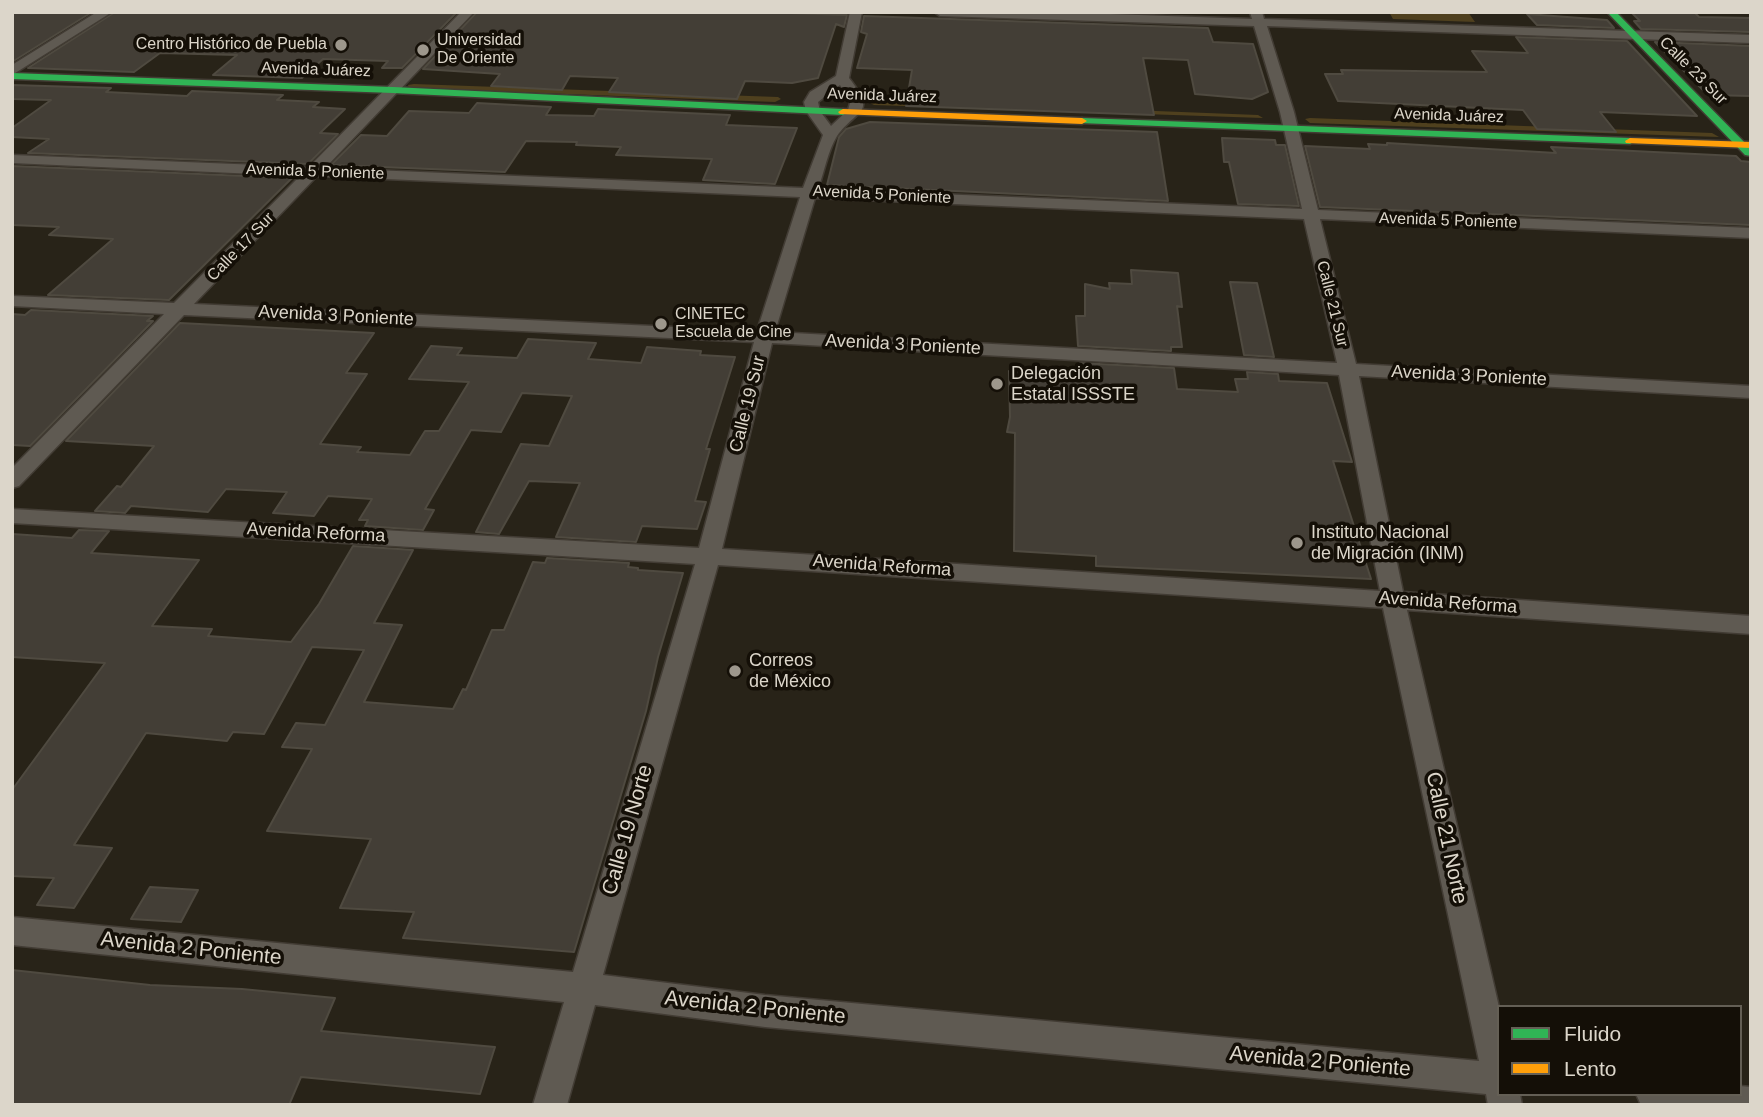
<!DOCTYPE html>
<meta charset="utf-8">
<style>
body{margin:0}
#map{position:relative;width:1763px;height:1117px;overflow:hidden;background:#282318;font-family:Arial,sans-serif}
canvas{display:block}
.frame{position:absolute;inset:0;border:14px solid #dcd6ca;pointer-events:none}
.legend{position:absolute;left:1497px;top:1005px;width:245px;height:91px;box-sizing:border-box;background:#140f07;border:2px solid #645f55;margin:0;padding:9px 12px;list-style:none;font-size:21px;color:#dcd6ca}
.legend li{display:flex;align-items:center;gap:14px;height:35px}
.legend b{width:35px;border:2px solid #645f55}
</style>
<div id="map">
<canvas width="1763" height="1117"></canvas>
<div class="frame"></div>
<ul class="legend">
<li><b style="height:9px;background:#30b455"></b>Fluido</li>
<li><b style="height:9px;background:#ff9f0a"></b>Lento</li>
</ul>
</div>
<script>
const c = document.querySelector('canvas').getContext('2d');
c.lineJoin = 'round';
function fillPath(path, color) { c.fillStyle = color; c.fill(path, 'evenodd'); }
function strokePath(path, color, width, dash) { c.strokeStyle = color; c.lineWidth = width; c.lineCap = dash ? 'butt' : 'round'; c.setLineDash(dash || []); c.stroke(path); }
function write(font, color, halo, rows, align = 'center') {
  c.font = font + ' Arial,sans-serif'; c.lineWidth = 7; c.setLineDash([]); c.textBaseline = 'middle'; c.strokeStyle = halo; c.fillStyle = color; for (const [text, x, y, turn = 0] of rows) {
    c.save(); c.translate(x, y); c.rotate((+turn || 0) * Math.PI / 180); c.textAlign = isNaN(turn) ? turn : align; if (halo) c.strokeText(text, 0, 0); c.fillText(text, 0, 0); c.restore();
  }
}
const green = new Path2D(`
 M1389,12h79l7,10 -82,-3z
 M414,84l364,13 3,2 -6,3 -366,-14 -1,-3z
 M876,100l382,15 5,3 -389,-13 -4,-2z
 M1310,118l402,15 7,4 -409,-14 -5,-4z`);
const building = new Path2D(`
 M12,12h80l-80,50z
 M115,12h342l-55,56h-20l6,-7 -65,-2 -21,19 -89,-3 24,-20 -77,-2 -26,19 -106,-4z
 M477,12h284l86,3 -3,12 -8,-3 -18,54 -26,5 -47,-2 -8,18 -128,-7 9,-14 -48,-2 -8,14 -71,-4 9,-12 -77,-5z
 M1631,12h63l5,5 52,1v14l-110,-3 -7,-8h6z
 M1527,14l80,6 7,8 -77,-3z
 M864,16l344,12 5,14 40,2 15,48 -16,7 -57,-5 -7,-34 -45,-2 11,57 -248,-9 6,-36 -55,-2 10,-34 -6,-2z
 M1516,37l111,4 70,75 -97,-4 16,20 -79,-3 -14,-19 -185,-9 -13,-27h18l-2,-4 146,2 -15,-21 56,2z
 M1655,42l96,4v50l-43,-1z
 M12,85l99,3 -5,4 81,4 5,-5 91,4 -6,5 42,2 -6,5 32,2 -25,24 18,1 -30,30 -280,-11 21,-14 -37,-2v-9l39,-28 -39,-1z
 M477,103l74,4 -5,8 48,1 4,-7 132,6 -4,10 71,3 -22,56 -72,-4 9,-21 -96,-4 5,-8 -45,-2 1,-3 -51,-1 -21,31 -174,-7 30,-30 26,1 22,-25 60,2z
 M870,122l287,10 11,69 -341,-16 12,-48 7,-8z
 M1222,138l53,2 1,5h9l14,61 -61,-2 -9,-42h-5z
 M1387,143l169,10 -5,-6 185,9 5,5 10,1v63l-431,-18 -15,-61 65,3 -2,-5 19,1z
 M12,166l280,12 -123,122 -121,-5 65,-56 -64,-4 10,-8 -47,-2z
 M1131,270l47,3 4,34 -5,-1 5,41h-11v4l-93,-5 -2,-30h9v-32l25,5 -1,-6 23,1z
 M1230,282l27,1 17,74 -30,-2z
 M31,310l122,6 -6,5h6l-123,125 -18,-1v-131l13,1z
 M180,323l194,10 -28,40 21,1 -47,70 41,3 -4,5 53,3 15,-24h14l30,-49 -60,-3 22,-33 31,2 -5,7 60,3 11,-19 68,4 -8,16 53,4 6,-16 54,4 -1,4 35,2 -29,92h4l-15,52 11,1 -9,27 -55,-3 -6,16 -80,-5 24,-54 -51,-2 -30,53 -23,-2 45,-88 28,2 23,-50 -50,-3 -21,39 -30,-2 -46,79 9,1 -11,20 -58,-4 3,-6h-9l13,-21 -44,-3 -14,20 -41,-3 14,-21 -61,-3 -18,23 -77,-6 -6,7 -30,-2 22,-25 4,1 33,-41 -88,-5z
 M1080,363l94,5 3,21 61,3 -3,-13h13l-1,-7 31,2 1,7 48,2 25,79 -19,-1 38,118 -275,-13v-10l-82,-5 1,-118 -8,-1 3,-15 -1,-46 19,1v-4l52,3z
 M79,530l30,1 -18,22 108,7 -47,66 60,3 -4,7 83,6 28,-38 34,-58 60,4 -39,73 28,2 -38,77 89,7 10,-20 3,1 26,-60h12l29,-68 12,1 2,-5 82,5 -1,4 10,1v2l45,3 -25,84 -12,54 -72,241 -171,-14 11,-26 -74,-4 31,-69 -104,-8 45,-82 -30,-2 14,-24 29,2 39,-75 -52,-3 -48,87 -31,-2 -6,9 -81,-8 -72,112 38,3 -38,60 -37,-3 17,-27 -42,-2v-86l93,-127 -93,-6v-123l60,4z
 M150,887l48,3 -17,32 -50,-3z
 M12,970l138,15 92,4 93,9 -14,33 174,16 -15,47 -179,-17 -12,28h-277z`);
const street = new Path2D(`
 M97,12h15l-100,63v-10z
 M461,12h13l-149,156 478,20 20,-53 -17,-24 -2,-9 6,-10 26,-16 14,-64h12l-13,66c29,37 8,30 -12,58 -9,14 -13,37 -19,53l484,20 -22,-97 -26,-86 -314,-10 -6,-4h121l197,7 -2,-7h12l2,7 487,16v8l-484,-17 27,86 24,98 433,18v10l-431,-19 36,145 395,22v12l-392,-22 44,216 348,24v18l-344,-24 92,397v87h21l2,11h-34l-2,-11 -721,-67 -170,-22 -28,100h-34l31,-103 -552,-57v-28l561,55 122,-408 -683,-41v-14l687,39 55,-206 -570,-27 -165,171 -7,2v-20l152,-154 -152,-8v-10l162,7 126,-127 -288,-13v-8l297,12zM840,85l10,18 -2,7 -17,16 -11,-15 -2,-9zM317,176l483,21 -43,134 -563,-27zM815,198l489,21 33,144 -562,-31zM772,343l567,32 41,216 -658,-42zM718,565l665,43 96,453 -714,-66 -162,-20z
 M1740,1086l11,1v18h-110l-5,-11h104z`);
const fast = new Path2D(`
 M1607,12h9l135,137v7l-6,-1z
 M12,73l381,14 450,22 5,3 -5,3 -450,-22 -381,-14z
 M1082,118l548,20 5,3 -5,3 -551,-21 -2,-2z`);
const slow = new Path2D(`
 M843,109l239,9 5,3 -5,3 -242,-10 -2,-2z
 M1630,138l121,4v6l-125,-5 -1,-2z`);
const markers = [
 [341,45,7,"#9d978c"],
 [423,50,7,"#9d978c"],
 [661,324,7,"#9d978c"],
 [997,384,7,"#9d978c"],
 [1297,543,7,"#9d978c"],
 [735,671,7,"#9d978c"]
];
const farPoinames = [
 ["Universidad",437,41],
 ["De Oriente",437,59],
 ["Centro Histórico de Puebla",327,45,"right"],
 ["CINETEC",675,315],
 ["Escuela de Cine",675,333]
];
const farStreetnames = [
 ["Avenida Juárez",316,70,2],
 ["Calle 23 Sur",1693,71,45],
 ["Avenida Juárez",882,96,2],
 ["Avenida Juárez",1449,116,2],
 ["Avenida 5 Poniente",315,172,2],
 ["Avenida 5 Poniente",882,195,3],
 ["Avenida 5 Poniente",1448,221,2],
 ["Calle 17 Sur",241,247,-46],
 ["Calle 21 Sur",1332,304,76]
];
const streetNames = [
 ["Avenida 3 Poniente",336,316,3],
 ["Avenida 3 Poniente",903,345,3],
 ["Avenida 3 Poniente",1469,376,3],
 ["Calle 19 Sur",748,404,-76],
 ["Avenida Reforma",316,533,3],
 ["Avenida Reforma",882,566,4],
 ["Avenida Reforma",1448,603,4]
];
const poiNames = [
 ["Delegación",1011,374],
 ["Estatal ISSSTE",1011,395],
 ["Instituto Nacional",1311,533],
 ["de Migración (INM)",1311,554],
 ["Correos",749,661],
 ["de México",749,682]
];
const nearStreetnames = [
 ["Calle 19 Norte",628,830,-74],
 ["Calle 21 Norte",1446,838,78],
 ["Avenida 2 Poniente",191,949,6],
 ["Avenida 2 Poniente",755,1008,6],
 ["Avenida 2 Poniente",1320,1062,5]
];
fillPath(green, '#4f401e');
fillPath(building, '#433e36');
strokePath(building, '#4f4a40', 2);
strokePath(street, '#423c34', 3);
strokePath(fast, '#423c34', 3);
strokePath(slow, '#423c34', 3);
fillPath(street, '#5f5a52');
fillPath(fast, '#30b455');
fillPath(slow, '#ff9f0a');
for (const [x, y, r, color] of markers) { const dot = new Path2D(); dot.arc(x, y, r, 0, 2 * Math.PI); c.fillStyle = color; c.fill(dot); strokePath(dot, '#140f07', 2.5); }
write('16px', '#dcd6ca', '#140f07', farPoinames, 'left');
write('16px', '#dcd6ca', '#140f07', farStreetnames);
write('18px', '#dcd6ca', '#140f07', streetNames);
write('18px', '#dcd6ca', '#140f07', poiNames, 'left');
write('21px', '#dcd6ca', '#140f07', nearStreetnames);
</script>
